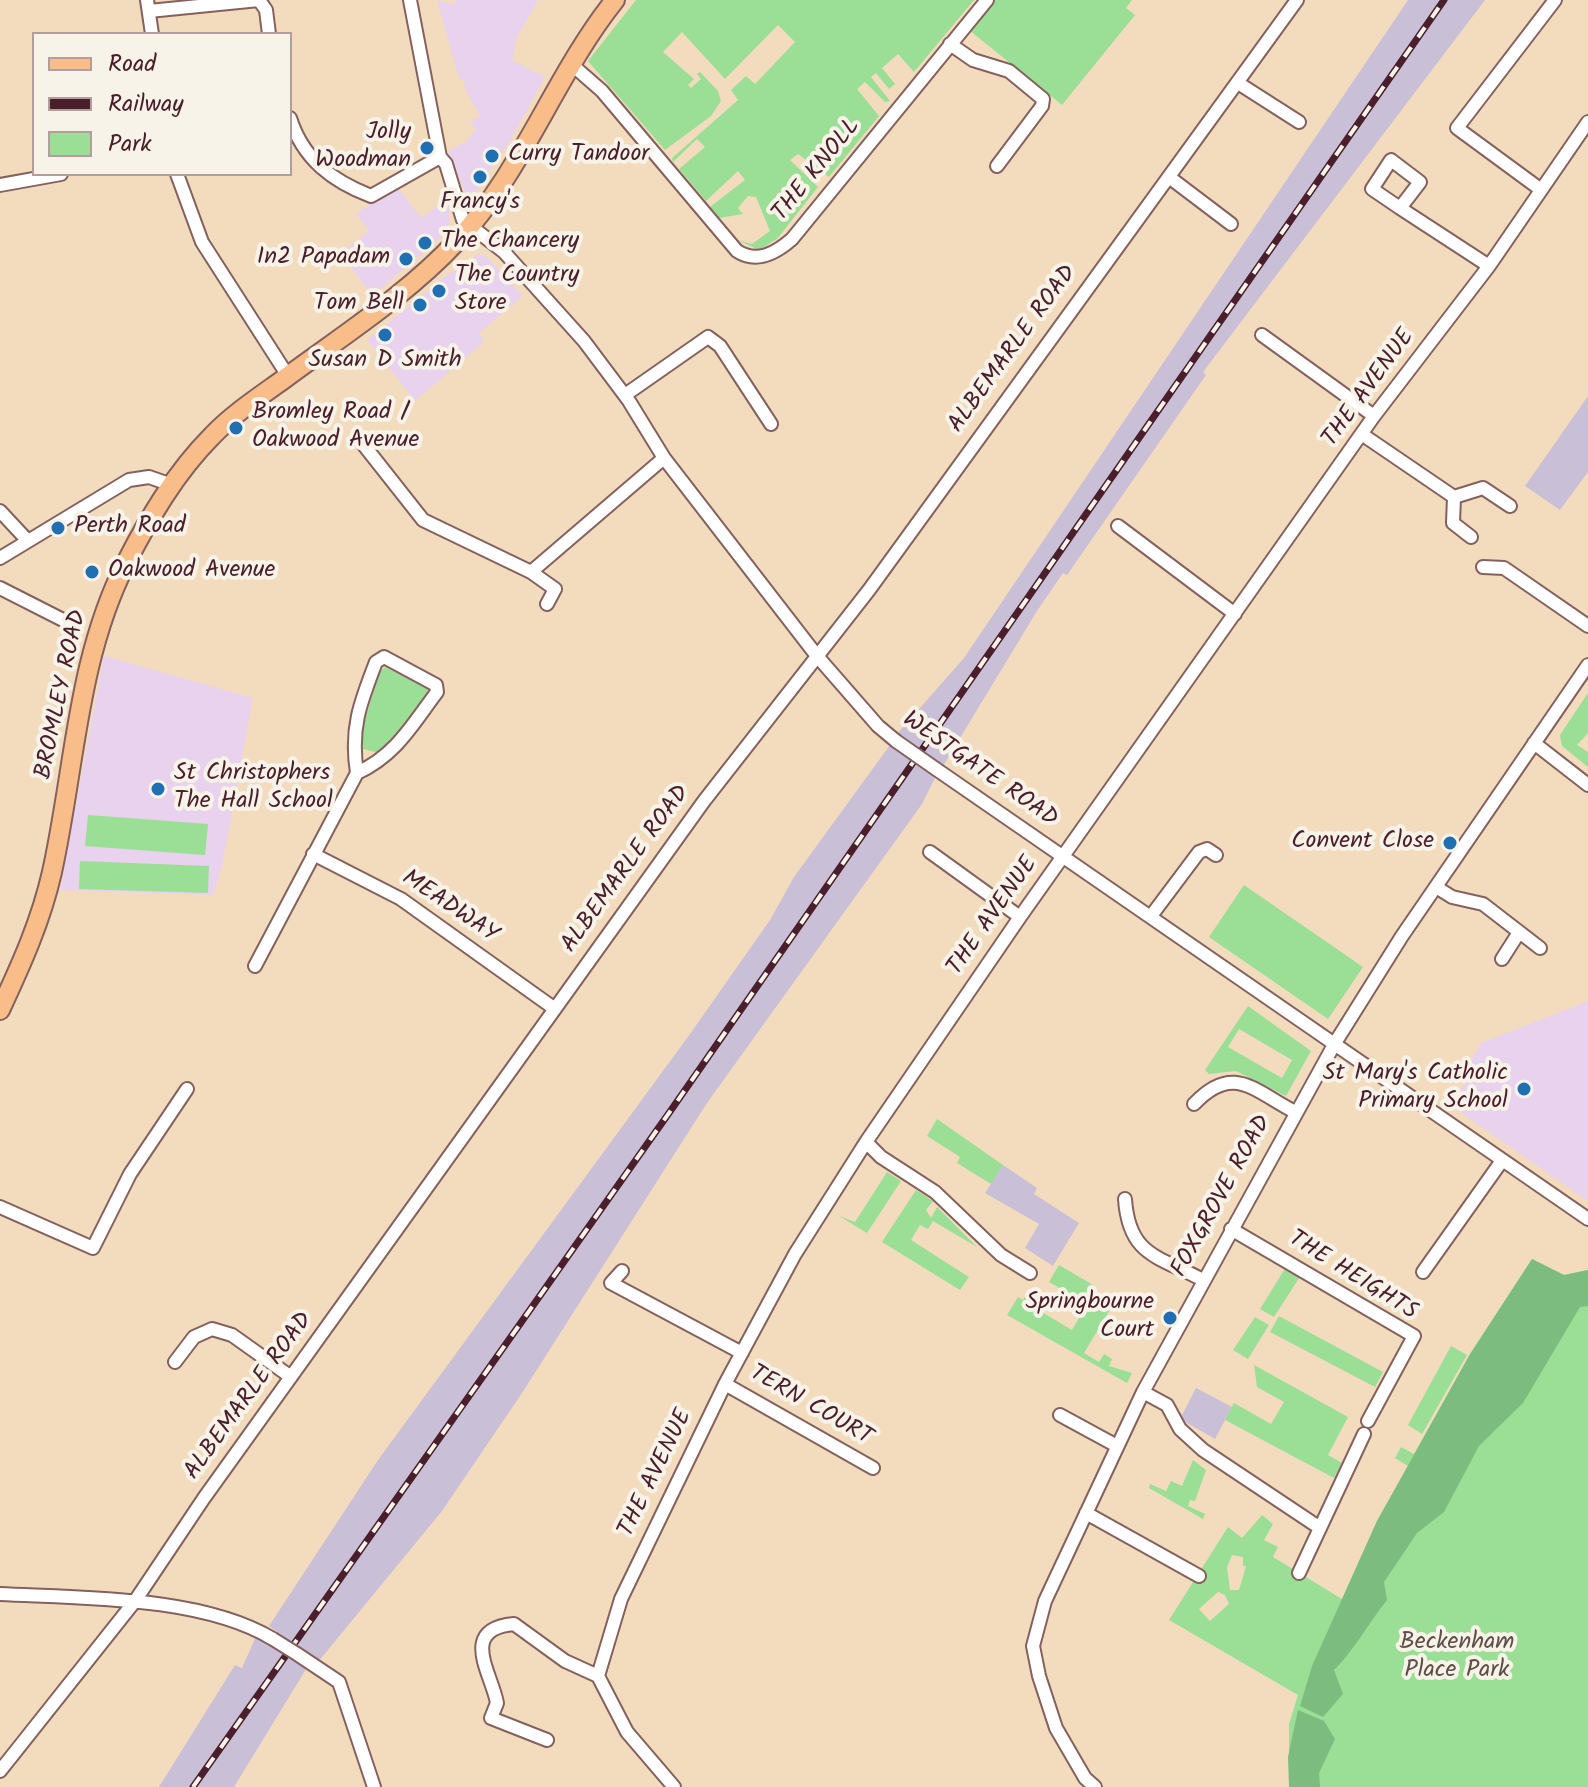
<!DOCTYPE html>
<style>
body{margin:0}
#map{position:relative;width:1588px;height:1787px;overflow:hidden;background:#f3dcbe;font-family:Kalam,sans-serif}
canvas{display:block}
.legend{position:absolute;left:32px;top:32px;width:260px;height:144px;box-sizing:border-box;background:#f7f3e8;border:2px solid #b29e9c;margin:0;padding:10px 14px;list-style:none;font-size:24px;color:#4a1f2b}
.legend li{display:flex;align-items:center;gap:16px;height:40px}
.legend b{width:40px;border:2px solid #b29e9c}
</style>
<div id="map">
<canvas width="1588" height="1787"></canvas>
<ul class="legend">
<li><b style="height:10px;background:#f8bd89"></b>Road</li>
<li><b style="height:10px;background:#4a1f2b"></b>Railway</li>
<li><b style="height:22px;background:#9bde96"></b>Park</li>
</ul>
</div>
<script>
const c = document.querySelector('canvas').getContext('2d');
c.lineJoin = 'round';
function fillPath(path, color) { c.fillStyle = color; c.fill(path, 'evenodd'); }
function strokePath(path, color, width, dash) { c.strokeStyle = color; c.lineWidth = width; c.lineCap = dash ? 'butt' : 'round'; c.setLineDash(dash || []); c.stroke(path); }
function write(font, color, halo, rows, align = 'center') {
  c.font = font + ' Kalam,sans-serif'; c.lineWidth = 8; c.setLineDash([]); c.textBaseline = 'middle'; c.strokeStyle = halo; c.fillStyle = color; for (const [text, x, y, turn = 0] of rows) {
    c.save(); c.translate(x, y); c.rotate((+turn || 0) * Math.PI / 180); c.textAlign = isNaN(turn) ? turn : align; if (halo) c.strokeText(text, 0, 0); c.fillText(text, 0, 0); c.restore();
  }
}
const built = new Path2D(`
 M437,0l19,5v-5h82l-21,37 -5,23 33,17 -34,62 -42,63 -21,-51 18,-9 10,-13 -6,-7 10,-6 -15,-27 -1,-9 -5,-2z
 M398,188l23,30 28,-20v26l-10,15 -67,57 -31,-43 28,-22 -13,-18z
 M479,254l8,3 36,39 -44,37 5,9 -69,59 -48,-61 80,-65z
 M104,656l149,42 -31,168 -9,29 -153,-5z
 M1586,1002l2,1v198l-138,-96 21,-30 -3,-9 13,-23z`);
const industrial = new Path2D(`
 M1408,0h77l-282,372 3,3 -139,200 -4,-2 -26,38 -94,155 -46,-32 67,-76z
 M1588,396v76l-28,38 -35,-24z
 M890,745l46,31 -14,28 -215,299 -185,290 -80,118 -124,151 -49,-36 109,-166 312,-426 80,-114 24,-43z
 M1003,1165l34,23 -3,6 45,29 -26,43 -28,-18 14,-24 -54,-31z
 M1196,1388l36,19 -17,32 -35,-20z
 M257,1634l51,32 -74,121h-75l76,-122 7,3z`);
const green = new Path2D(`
 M636,0h338l-60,72 -16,-18 -16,14 13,16 -6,5 -13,-16 -5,4 19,24 -5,1 -20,-20 -8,7 22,27 -50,61 -31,-23 -8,6 28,27 -41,52 -18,11 -21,-10 14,4 18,-13 -14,-34 -8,-1 -10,12 5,6 -24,4 -9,-11 35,-27 -7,-9 -32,30 -27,-32 26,-22 -8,-8 -24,23 -1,-4 66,-58 -7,-10 15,-14 9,8 40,-42 -17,-17 -53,54 -43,-47 -19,20 31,27 -6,6 3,3 10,-9 -4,-5 3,-2 18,19 3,10 -10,15 -46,34 -77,-89z
 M995,0h137l-6,8 9,7 -73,90 -93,-75z
 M385,667l43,21 2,6 -47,60 -20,-5 -3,-12 19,-64z
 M1588,693v40l-11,12 11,7v15l-26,-21 -2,-11z
 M88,815l120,9 -3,31 -120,-9z
 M80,861l129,5 -1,27 -129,-4z
 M1244,885l119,82 -35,52 -119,-82z
 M1248,1006l63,45 -25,45 -50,-25 -27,3 -4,-4zM1239,1029l53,31 -10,18 -54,-31z
 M937,1119l66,46 -12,19 -34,-21 3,-6 -33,-21z
 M887,1172l14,9 -34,52 -28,-17 16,6z
 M916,1190l17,11 -7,9 5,8 6,-11 40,40 -44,-26 -5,8 -8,-4 -9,15 58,37 -9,13 -78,-48z
 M1532,1259l32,16 24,-5v517h-299v-63l9,-29 -129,-75 59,-93 14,11 20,-23 11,9 -9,16 14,7 -5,10 69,42 35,-78 31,-55 -13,-8 6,-11 13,7 57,-102zM1232,1555l11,2v9h3l-7,24h-9l-3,-23zM1218,1592l7,3 4,9 -19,17 -11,-12z
 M1059,1265l36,21 -10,17 -36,-21z
 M1286,1267l15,8 -27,42 -14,-8z
 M1095,1291l19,12 -30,50 15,9 5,-8 8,5 -3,7 23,7 -5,10 -120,-68 11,-18 5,3 5,-8 6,6 -4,7 42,25z
 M1279,1316l104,56 -8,15 -105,-55z
 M1255,1317l14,8 -21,34 -15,-9z
 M1451,1346l16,9 -45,79 -14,-9z
 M1254,1365l94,52 -20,38 14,8 -8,15 -109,-58 9,-17 37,21 13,-22 -27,-15z
 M1193,1460l13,10 -11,31 -5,-1 -2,6 17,8 -2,5 -54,-31 1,-4 16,7 5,-10 11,5z`);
const forest = new Path2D(`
 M1532,1259l32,16 24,-5v36l-8,1 -57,96 -44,43 -35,66 -27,21 -33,49 3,18c-20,25 -31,48 -53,70l9,24 -20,23 -23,-11 12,-40 65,-145 92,-165z
 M1298,1710l26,11 11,18 -16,34 1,14h-31l-1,-30z`);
const street = new Path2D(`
 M147,0l5,34
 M410,0l30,157 6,7 17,56 41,32 80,89 45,60 35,57 153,198 61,70 18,15
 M149,11l110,-11 7,10 3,24
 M950,44l23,16 36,11 34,28 -1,7 -45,60
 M570,63l32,28 135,160c20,13 39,2 55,-12l195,-239
 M1238,83l61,39
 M290,118c13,41 42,63 81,78l69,-39
 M177,174l25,68 86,134
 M1169,177l62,47
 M0,185l61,-11
 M1540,189l-83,-61 98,-128
 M1400,208l-28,-19 19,-29 29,22 -20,26 89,58
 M1262,335l112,81
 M625,395l83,-58 12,9 51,78
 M1363,435l91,62
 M363,444l60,76 108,52 133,-114
 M1454,497l29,-9 27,18
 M1454,497l-1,26 18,14
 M0,511l28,30
 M1118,526l117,88
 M0,558l129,-78 20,-3 23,8
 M1483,567l21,1 84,58
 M531,572l24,17 -8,15
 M0,588l65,33
 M384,657l52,28 1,7c-25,33 -41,63 -80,81 -7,-44 3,-70 19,-111z
 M1534,743l54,42
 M936,769l652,450
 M930,852l90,65
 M313,854l88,45 154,110
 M1436,887l16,10 31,7 57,44
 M1151,916l48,-64 8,-3 9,6
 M1502,959l16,-25
 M255,966l102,-193
 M1194,1104c39,-41 59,-14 101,8
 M866,1142l15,15 54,35 66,63 29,18
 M1125,1199c4,57 33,57 78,81
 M0,1207l93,41 37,-74 57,-85
 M1231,1229l183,107 -46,85
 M622,1271l-11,12 131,70
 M1423,1272l78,-110
 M175,1362l19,-25 18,-8 20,6 59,42
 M725,1384l148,84
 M1143,1392l24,13 13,24 23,21 117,78
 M1060,1415l57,31
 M1086,1513l113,63
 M1299,1573l65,-139
 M0,1594c82,4 202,2 273,45
 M297,1654l42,28 35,105
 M547,1740l-56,-22 6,-15c-5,-29 -39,-74 17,-79l51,37 33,15
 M0,1771l135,-170 69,-103 500,-697 165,-211 428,-590
 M674,1787l-47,-55 -29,-56 23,-77 104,-215 70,-130 71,-112 154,-225 354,-501 115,-150 99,-144
 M1095,1787l-10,-9 -29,-50 -17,-52 -6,-30 12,-45 98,-209 192,-349 67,-107 186,-271`);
const primary = new Path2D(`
 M0,1010c21,-45 41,-89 52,-138 23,-104 25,-213 74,-309 23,-45 50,-91 86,-127 21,-22 47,-39 72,-57 58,-43 124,-85 173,-138 66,-70 98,-166 158,-241`);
const rail = new Path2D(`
 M193,1787l476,-674 775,-1113`);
const streetBridge = new Path2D(`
 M896,741l40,28
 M273,1639l24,15`);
const markers = [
 [427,148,8,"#1f6fb2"],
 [492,156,8,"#1f6fb2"],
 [480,177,8,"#1f6fb2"],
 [425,243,8,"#1f6fb2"],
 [406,259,8,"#1f6fb2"],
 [439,291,8,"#1f6fb2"],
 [420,305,8,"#1f6fb2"],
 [385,335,8,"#1f6fb2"],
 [236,428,8,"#1f6fb2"],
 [58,528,8,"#1f6fb2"],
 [92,572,8,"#1f6fb2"],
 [158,789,8,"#1f6fb2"],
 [1450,843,8,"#1f6fb2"],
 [1524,1089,8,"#1f6fb2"],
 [1170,1318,8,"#1f6fb2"]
];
const poiNames = [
 ["Jolly",411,134,"right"],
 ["Woodman",411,162,"right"],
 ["Curry Tandoor",508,156],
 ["Francy's",480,204,"center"],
 ["The Chancery",441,243],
 ["In2 Papadam",390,259,"right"],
 ["The Country",455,277],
 ["Store",455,305],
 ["Tom Bell",404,305,"right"],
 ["Susan D Smith",385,362,"center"],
 ["Bromley Road /",252,414],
 ["Oakwood Avenue",252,442],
 ["Perth Road",74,528],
 ["Oakwood Avenue",108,572],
 ["St Christophers",174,775],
 ["The Hall School",174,803],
 ["Convent Close",1434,843,"right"],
 ["St Mary's Catholic",1508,1075,"right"],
 ["Primary School",1508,1103,"right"],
 ["Springbourne",1154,1304,"right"],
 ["Court",1154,1332,"right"]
];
const streetNames = [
 ["THE KNOLL",818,171,-51],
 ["ALBEMARLE ROAD",1014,350,-54],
 ["THE AVENUE",1370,389,-54],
 ["BROMLEY ROAD",63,695,-78],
 ["WESTGATE ROAD",979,771,35],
 ["ALBEMARLE ROAD",627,870,-54],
 ["MEADWAY",449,908,34],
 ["THE AVENUE",994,917,-55],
 ["FOXGROVE ROAD",1223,1197,-61],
 ["THE HEIGHTS",1352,1277,32],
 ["ALBEMARLE ROAD",250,1397,-54],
 ["TERN COURT",810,1407,30],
 ["THE AVENUE",657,1474,-64]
];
const parkNames = [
 ["Beckenham",1457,1644],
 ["Place Park",1457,1672]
];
fillPath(built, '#e8d2ee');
fillPath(industrial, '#c9bfd7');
fillPath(green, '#9bde96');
fillPath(forest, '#7cbd7f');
strokePath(street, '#85615e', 16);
strokePath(primary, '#85615e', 22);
strokePath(street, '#fff', 12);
strokePath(primary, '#f8bd89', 18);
strokePath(rail, '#4a1f2b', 7);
strokePath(rail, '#f7f3e8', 4, [12]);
strokePath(streetBridge, '#85615e', 16, []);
strokePath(streetBridge, '#fff', 12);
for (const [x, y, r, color] of markers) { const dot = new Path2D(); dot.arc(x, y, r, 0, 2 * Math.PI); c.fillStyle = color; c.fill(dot); strokePath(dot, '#f7f3e8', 3); }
write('24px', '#4a1f2b', '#f7f3e8', poiNames, 'left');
write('24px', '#4a1f2b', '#f7f3e8', streetNames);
write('24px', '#5e4f46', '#f7f3e8', parkNames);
</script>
